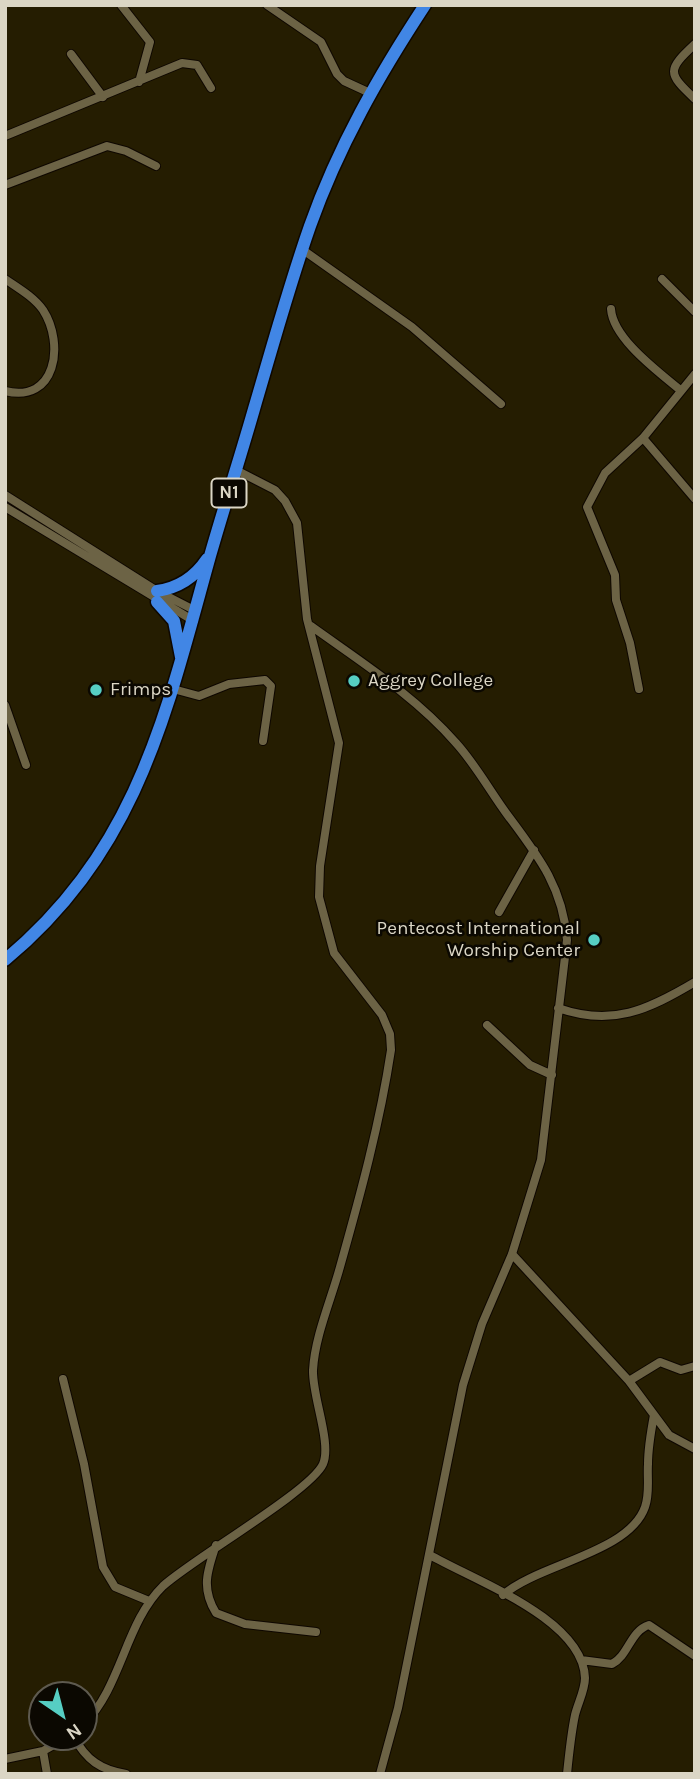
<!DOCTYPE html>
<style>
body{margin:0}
#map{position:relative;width:700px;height:1779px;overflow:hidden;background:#251d01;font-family:Karla,sans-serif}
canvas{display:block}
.frame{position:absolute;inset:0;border:7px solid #dbd6c5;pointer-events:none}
.north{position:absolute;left:28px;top:1681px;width:70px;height:70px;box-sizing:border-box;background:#0b0801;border:2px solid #5e5a4f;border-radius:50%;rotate:145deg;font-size:19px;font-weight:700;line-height:28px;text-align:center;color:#dbd6c5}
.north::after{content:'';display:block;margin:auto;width:24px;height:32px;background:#56cec3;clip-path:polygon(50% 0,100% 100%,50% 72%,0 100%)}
</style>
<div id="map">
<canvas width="700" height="1779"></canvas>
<div class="frame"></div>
<div class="north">N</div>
</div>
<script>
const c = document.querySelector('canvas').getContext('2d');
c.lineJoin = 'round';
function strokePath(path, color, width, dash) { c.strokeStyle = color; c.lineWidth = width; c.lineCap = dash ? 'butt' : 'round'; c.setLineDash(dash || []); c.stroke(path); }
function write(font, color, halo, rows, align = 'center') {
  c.font = font + ' Karla,sans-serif'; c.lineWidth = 5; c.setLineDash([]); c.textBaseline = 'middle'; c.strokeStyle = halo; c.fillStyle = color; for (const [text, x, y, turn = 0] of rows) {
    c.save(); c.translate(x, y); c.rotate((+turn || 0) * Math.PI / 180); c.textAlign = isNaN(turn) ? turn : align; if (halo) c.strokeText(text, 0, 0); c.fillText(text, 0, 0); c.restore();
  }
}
const minor = new Path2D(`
 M121,5l29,37 -11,40
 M267,5l54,37 16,32 7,7 26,12
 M695,44c-28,26 -28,29 0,55
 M71,54l32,43
 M5,136l177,-73 15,2 14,23
 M5,185l102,-39 19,5 30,15
 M303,250l109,77 89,77
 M5,279c13,9 29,18 38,31 22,34 13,94 -38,81
 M662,279l33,33
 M611,309c2,30 48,63 69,81
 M643,438l52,61
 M5,495l152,96 39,20
 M5,507l189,114
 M311,626c50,36 104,70 145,117 20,22 35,50 53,74 30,40 54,71 58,123l-26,220 -29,94 -30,70 -19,61 -65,323 -18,66
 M173,689l26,7 30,-12 36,-4 6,6 -8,55
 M639,689l-9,-46 -14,-43 -1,-25 -28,-68 18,-34 38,-35 52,-64
 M5,705l21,60
 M499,912l35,-62
 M558,1008c54,19 90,2 137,-26
 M487,1025l43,40 22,10
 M512,1254l117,127 40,54 26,14
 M63,1379l21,85 19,103 12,20 34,14
 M629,1381l31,-19 21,8 14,-4
 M216,1545c-9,26 -15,44 0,68l29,11 71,8
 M430,1555c45,26 153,64 155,123 0,12 -7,25 -10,37 -4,19 -6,39 -8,59
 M503,1595c35,-31 126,-42 142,-88 5,-14 2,-29 3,-43 0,-16 3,-33 6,-49
 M581,1660l31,4c17,-9 18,-33 37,-39l46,31
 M84,1724c38,-38 41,-101 79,-138 31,-28 148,-95 160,-122 9,-21 -11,-68 -10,-94 2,-34 18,-70 27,-103 20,-71 40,-144 51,-217l-1,-16 -8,-19 -48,-62 -15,-56 1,-31 19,-123 -32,-124 -10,-96 -12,-22 -10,-11 -39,-20
 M74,1737c12,23 27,33 52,37
 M43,1751l4,23
 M5,1759l38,-8 25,-14`);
const highway = new Path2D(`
 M157,591c21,-3 38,-14 50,-32
 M157,602l17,19 7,36
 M5,960c133,-111 161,-246 205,-404 14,-49 30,-98 44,-147 18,-61 35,-123 56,-183 28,-79 69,-151 115,-221`);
const markers = [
 [354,681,7,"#56cec3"],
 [96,690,7,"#56cec3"],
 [594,940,7,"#56cec3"]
];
const shields = [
 [229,493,35]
];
const shieldNames = [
 ["N1",229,493]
];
const poiNames = [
 ["Aggrey College",368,681],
 ["Frimps",110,690],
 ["Pentecost International",580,929,"right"],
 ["Worship Center",580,951,"right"]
];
strokePath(minor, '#0e0700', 10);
strokePath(highway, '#0e0700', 15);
strokePath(minor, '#6c6345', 8);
strokePath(highway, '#4186e5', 12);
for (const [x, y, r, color] of markers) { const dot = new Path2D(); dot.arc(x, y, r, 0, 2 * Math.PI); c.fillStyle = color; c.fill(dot); strokePath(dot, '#0b0801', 2.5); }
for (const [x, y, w] of shields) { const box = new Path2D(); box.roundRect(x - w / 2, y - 14.5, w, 29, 5); c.fillStyle = '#0b0801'; c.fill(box); strokePath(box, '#dbd6c5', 2); }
write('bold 18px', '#dbd6c5', null, shieldNames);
write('19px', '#dbd6c5', '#0b0801', poiNames, 'left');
</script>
